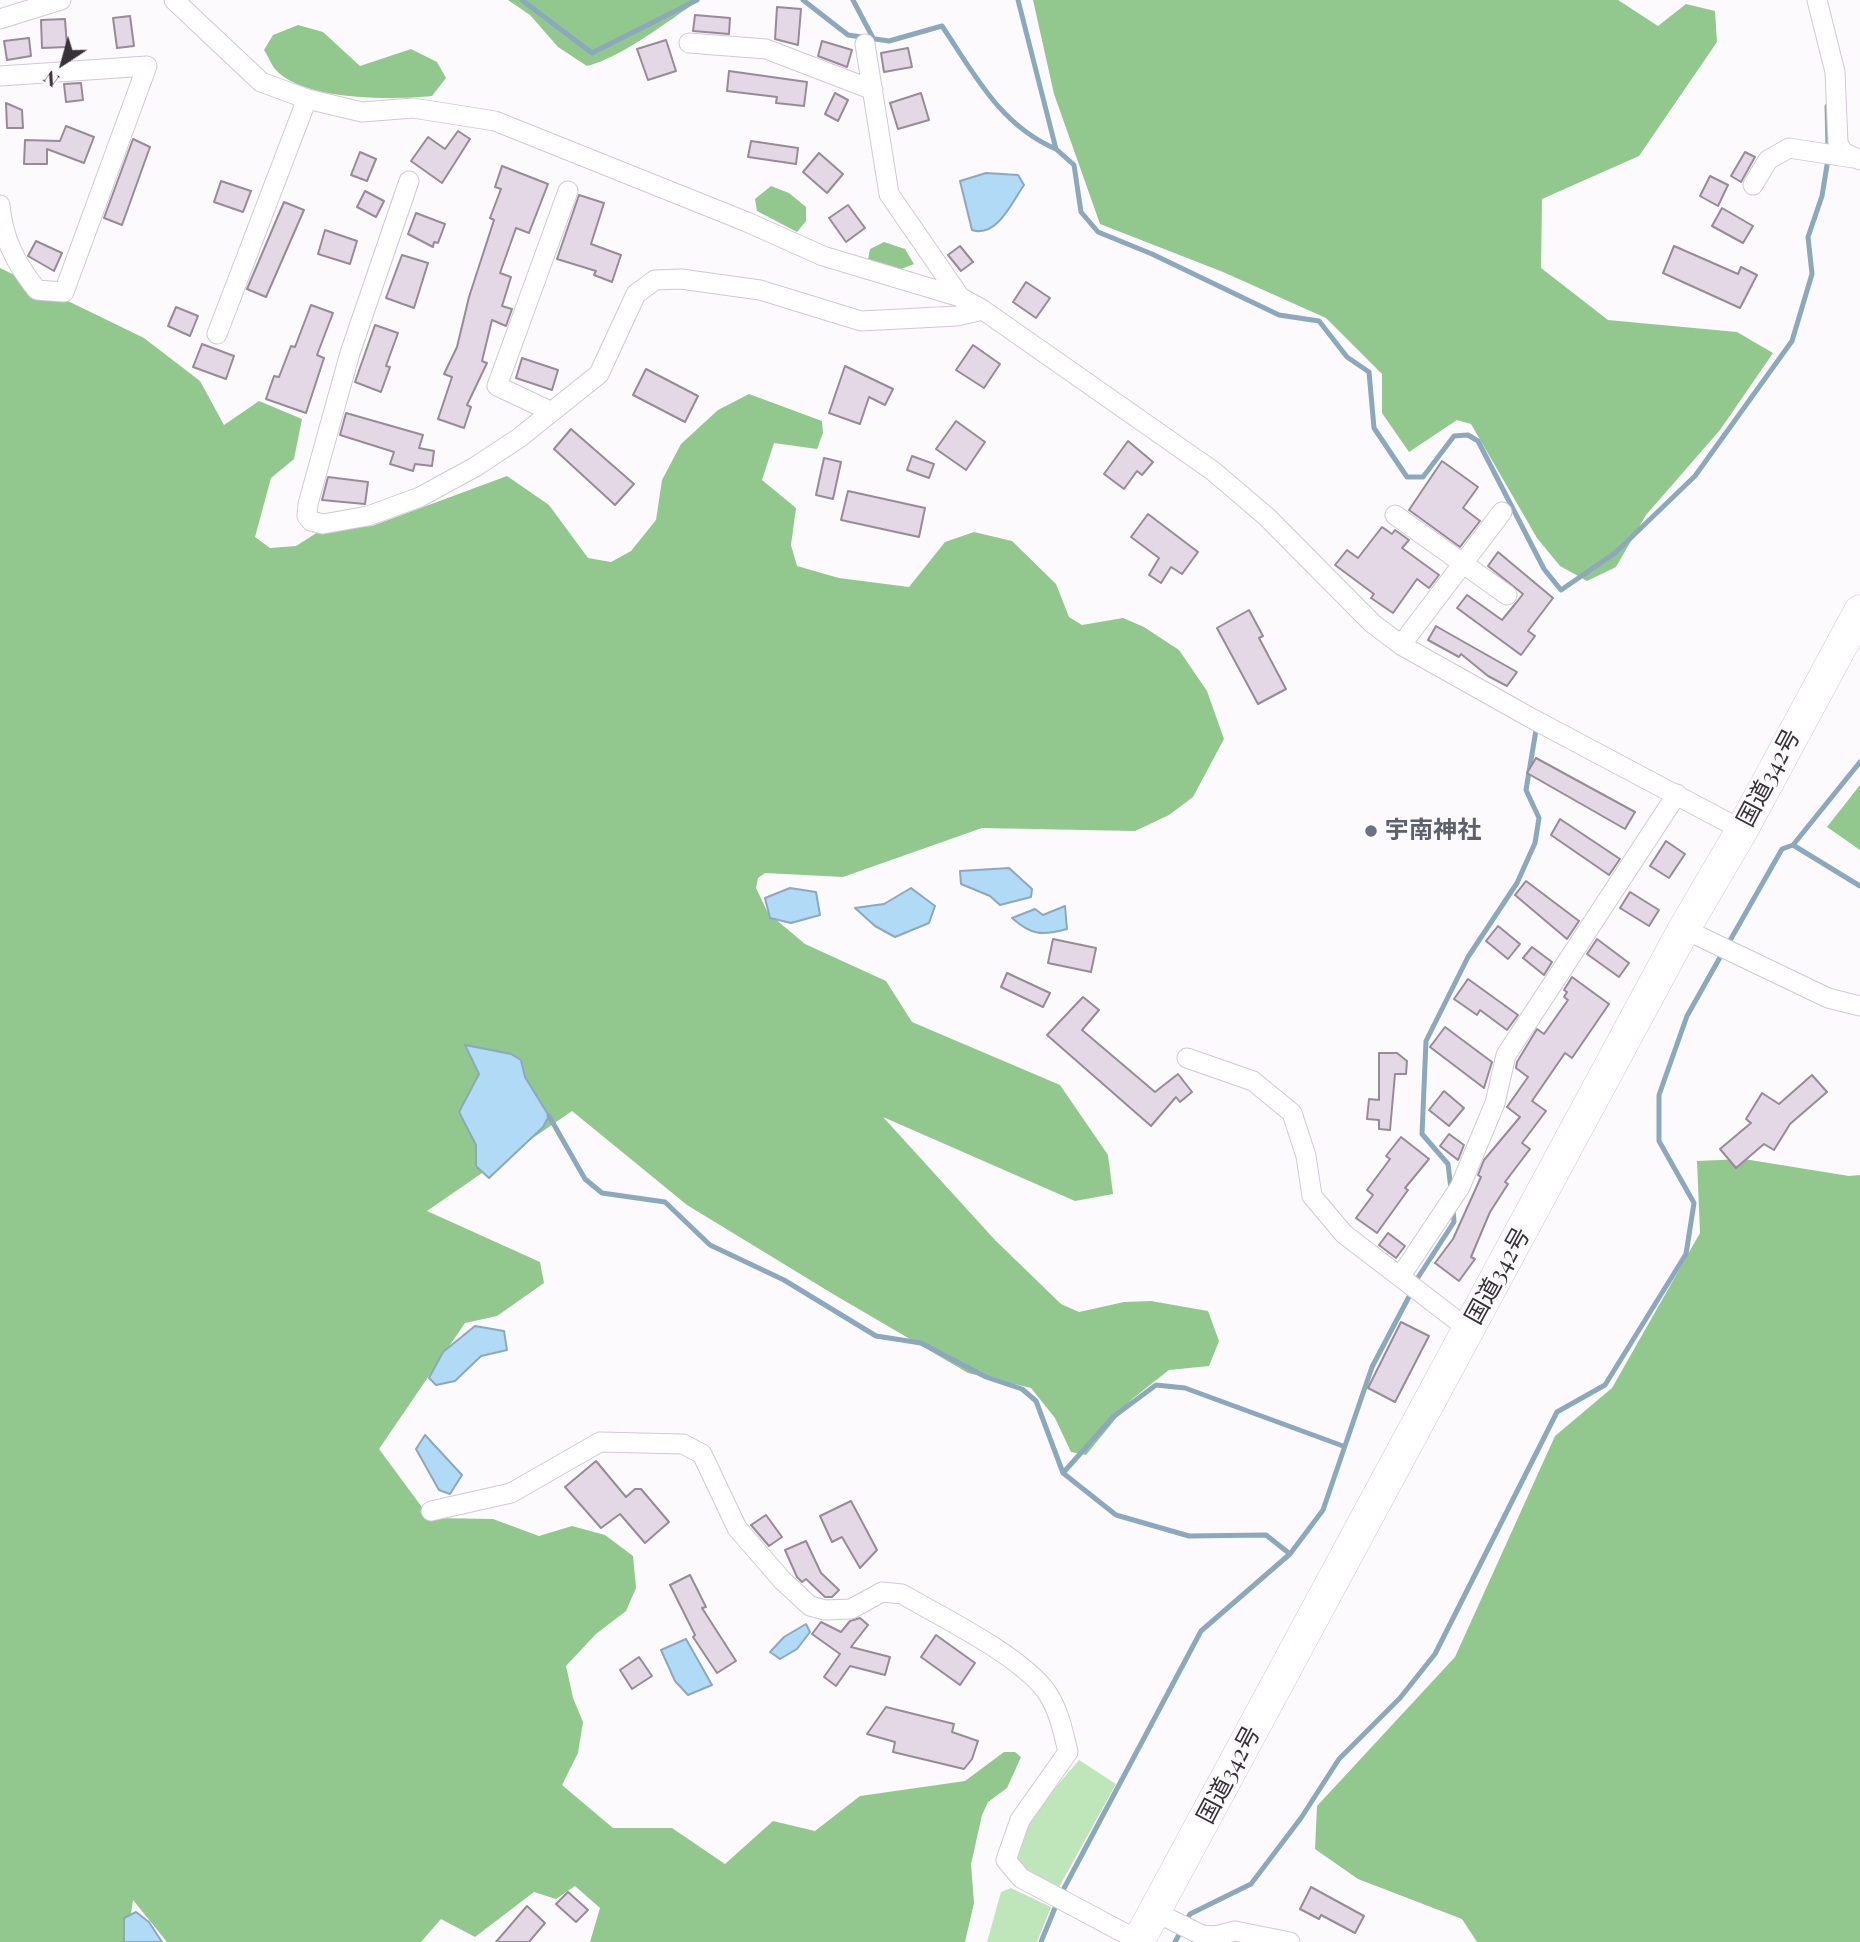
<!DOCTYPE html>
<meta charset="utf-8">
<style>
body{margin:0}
#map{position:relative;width:1860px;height:1942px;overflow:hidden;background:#fdfafd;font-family:"Playfair Display",serif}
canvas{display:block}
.north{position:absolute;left:28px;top:28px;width:70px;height:70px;-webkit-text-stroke:5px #fdfafd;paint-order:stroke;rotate:216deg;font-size:19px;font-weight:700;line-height:28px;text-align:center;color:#363237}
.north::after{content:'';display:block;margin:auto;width:24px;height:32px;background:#363237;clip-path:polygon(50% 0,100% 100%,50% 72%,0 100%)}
</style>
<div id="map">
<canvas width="1860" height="1942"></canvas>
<div class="north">N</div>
</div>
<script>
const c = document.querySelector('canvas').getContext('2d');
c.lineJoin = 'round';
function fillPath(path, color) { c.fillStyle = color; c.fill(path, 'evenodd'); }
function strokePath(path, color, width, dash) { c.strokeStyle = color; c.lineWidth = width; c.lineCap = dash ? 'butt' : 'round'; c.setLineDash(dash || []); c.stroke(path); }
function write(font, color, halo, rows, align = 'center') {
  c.font = font + ' "Playfair Display","Noto Sans JP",serif'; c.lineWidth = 6; c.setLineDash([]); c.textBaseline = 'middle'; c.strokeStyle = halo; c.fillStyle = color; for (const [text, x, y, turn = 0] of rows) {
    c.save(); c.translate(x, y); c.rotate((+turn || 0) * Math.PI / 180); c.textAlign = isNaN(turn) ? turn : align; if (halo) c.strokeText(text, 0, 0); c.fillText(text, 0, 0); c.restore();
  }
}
const green = new Path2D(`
 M1079,1760l37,24 -57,103 -23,-5 -22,-24 10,-34z
 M1011,1888l40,19 -14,35h-50l14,-50z`);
const forest = new Path2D(`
 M508,0h192c-33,21 -77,57 -113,66l-29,-19 -28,-32z
 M1033,0h585l40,26 28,-22 29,7 2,31 -78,114 -97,43 -1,69 67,52 129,12 36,21 -53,77 -74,85 -30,52 -29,14 -27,-15 -23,-28 -66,-114 -14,-4 -48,32 -27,-39v-39l-56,-56 -103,-46 -123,-48 -46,-130z
 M298,25l25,7 37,34 51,-17 26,13 9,16 -14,18c-38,4 -130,5 -157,-27 -4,-5 -7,-13 -11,-19l9,-15z
 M771,186l18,7 17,14v14l-9,11 -40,-21 -2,-12z
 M884,242l21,7 9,15 -18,7 -28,-12 2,-10z
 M0,268l144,70 56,43 24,44 35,-24 43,18 -8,40 -23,19 -16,59 15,11 26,-2 22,-14 54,-6 135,-50 42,29 39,53 23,4 20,-11 25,-31 6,-40 19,-36 37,-34 31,-16 73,27 1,12 -6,16 -43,-6 -12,37 34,28 -5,37 6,21 42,12 70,9 36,-45 29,-10 38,9 44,43 13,33 13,8 41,-7 21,9 35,23 28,41 17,48 -31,58 -24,18 -34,16 -153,-3 -139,49 -78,-4 -7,5 -2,10 12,25 37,31 81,37 26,41 148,63 48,70 5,39 -38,7 -192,-84 112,123 66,64 18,8 45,-10 27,-1 57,10 11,30 -10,25 -40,4 -38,30 -45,55 -15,-3 -16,-34 -24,-30 -63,-15 -135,-79 -146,-89 -115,-94 -145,100 113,51 4,21 -47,33 -32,7 -86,126 51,69 63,1 46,17 33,-10 33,9 28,21 3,32 -10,23 -30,23 -30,32 7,32 10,24 -5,31 -16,32 51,43h59l53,36 48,-43 42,10 45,-35 105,-15 39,-29h11l6,5 -14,31 -19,14 -6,13 -11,49 3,39 -9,39h-375l10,-34 -25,-22 -19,13 -22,-7 -59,45 -34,-18 -20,23h-254l-34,-42 -6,42h-127z
 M1860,785v65l-33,-23z
 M1744,1159l105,17 11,-1v767h-383l-15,-23 -104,-40 -43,-30 2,-43 138,-149 100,-221 57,-48 88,-155 -3,-72z`);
const water = new Path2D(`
 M986,173l32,2 6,10c-12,17 -27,53 -52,45l-12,-49z
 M1009,868l23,21 -1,8 -31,8 -10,-9 -29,-12 -1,-13z
 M790,888l26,4 4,23 -29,8 -21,-5 -5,-20z
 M911,888l24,18 -6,17 -34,14 -20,-11 -20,-18 29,-4z
 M1065,906l2,23c-25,7 -36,6 -55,-11l23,-9 8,6z
 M465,1045l46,9 10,6 4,17 24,39 -6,11 -54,51 -13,-12v-21l-17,-33 20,-38z
 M475,1326l29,5 3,19 -26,6 -26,25 -19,4 -7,-7 14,-26z
 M425,1435l37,40 -12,19 -11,-4 -23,-41z
 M806,1624l4,8 -13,17 -17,10 -10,-7 14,-15z
 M686,1639l26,46 -24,10 -13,-14 -14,-31z
 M136,1912l13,10 13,20h-38v-24z`);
const stream = new Path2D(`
 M522,0l70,53 105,-53
 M803,0l45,35 41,6 53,-15c33,49 58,99 114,123
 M853,0l20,38
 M1018,0l38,149 18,16 7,47 17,20 54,22 127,61 40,6 28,36 22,15 5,56 33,49h16l31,-41 14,-1 10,6 66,128 17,21 54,-37 80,-77 97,-135 20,-67 -4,-37 14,-41 6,-37
 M1827,106l1,43
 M1793,845l67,41
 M1728,944l54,-95 11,-4 67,-83
 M549,1116l36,63 17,14 63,9 45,43 74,35 92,56 45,7 65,34 36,12 14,12 27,72 53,42 73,21 77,-1 24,19
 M1451,1189l-3,-25 -26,-30 4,-93 42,-84 49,-74 18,-40 4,-25 -13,-28 10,-60
 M1415,1282l39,-60 -1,-13
 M1063,1473l50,-56 43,-32 29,3 158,58
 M1061,1894l140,-263 89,-77 33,-44 49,-143 40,-76
 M1041,1942l16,-39
 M1175,1942l15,-28 61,-30 50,-66 38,-59 61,-61 35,-44 122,-242 48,-27 81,-131 8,-51 -35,-62v-46l28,-79 36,-64`);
const building = new Path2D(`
 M777,7l24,2 -3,36 -23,-6z
 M695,15l35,3 -1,16 -36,-3z
 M130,16l4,30 -17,2 -4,-30z
 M65,19l2,28 -25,1 -1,-28z
 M29,38l2,18 -24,4 -3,-19z
 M666,40l10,31 -28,9 -11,-31z
 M822,41l30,9 -5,17 -29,-11z
 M908,48l4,19 -28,5 -3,-19z
 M729,71l78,11 -3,24 -28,-3 1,-6 -50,-6z
 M81,83l2,17 -17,2 -2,-18z
 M835,93l13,7 -10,21 -13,-7z
 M921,93l8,27 -31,9 -8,-26z
 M6,103l16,7 1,18h-16z
 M66,126l28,11 -10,26 -37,-14v15h-23l1,-24 35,1z
 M458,131l12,8 -28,44 -31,-22 17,-24 17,12z
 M133,139l17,8 -28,78 -18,-7z
 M751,141l47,7 -2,16 -48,-7z
 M360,152l16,7 -9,22 -16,-6z
 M1745,152l10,5 -14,25 -10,-6z
 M819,153l24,21 -16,19 -24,-21z
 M502,166l46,18 -19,49 -13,-5 -16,45 11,4 -9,29 10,3 -6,17 -14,-6 -10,41 5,2 -20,42 4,2 -7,21 -26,-9 14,-42 -8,-3 13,-27 12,-50 25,-77 -4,-2 11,-29 -6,-2z
 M1710,176l18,9 -10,21 -18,-10z
 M221,181l30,10 -8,21 -29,-10z
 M365,191l19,10 -8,16 -19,-10z
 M579,195l25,8 -13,41 30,11 -9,27 -18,-7 2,-4 -39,-12z
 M284,202l20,8 -38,87 -19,-8z
 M848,205l17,23 -19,14 -17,-24z
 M1722,208l31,18 -10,17 -31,-17z
 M416,213l29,11 -7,19 -4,-1 -1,5 -25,-13z
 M325,230l32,11 -7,23 -32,-10z
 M36,241l26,12 -8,18 -26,-15z
 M960,246l13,16 -12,9 -13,-16z
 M1674,246l64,28 3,-7 16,8 -17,33 -77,-35z
 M402,255l26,8 -14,45 -28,-10z
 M1026,282l24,16 -14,20 -23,-16z
 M311,305l22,8 -16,42 7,3 -18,55 -40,-14 8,-23 5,1 12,-31 4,1z
 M176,307l22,9 -8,20 -22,-10z
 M375,325l23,8 -12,33 4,1 -9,25 -26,-10z
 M202,344l32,12 -8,23 -33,-12z
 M973,345l27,19 -16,24 -28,-18z
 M522,358l36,12 -6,20 -36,-12z
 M845,366l48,23 -8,16 -16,-8 -9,27 -31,-11z
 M646,369l52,27 -13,26 -52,-27z
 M346,413l77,22 -4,13 15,3 -2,15 -17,-2 -2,7 -23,-7 4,-12 -54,-17z
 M956,421l29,21 -19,28 -30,-21z
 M571,429l63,55 -19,21 -61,-56z
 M1128,441l25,21 -11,13 -5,-4 -13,18 -20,-15z
 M912,456l22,8 -5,14 -22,-8z
 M824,458l17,4 -8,37 -17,-4z
 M1442,461l36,26 -15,21 17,13 -20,26 -51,-37z
 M328,477l40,5 -3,22 -43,-4z
 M848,491l77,17 -6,29 -78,-17z
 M1148,514l50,38 -16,22 -11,-7 -10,16 -12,-8 10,-17 -28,-21z
 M1382,527l10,7 3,-4 14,10 -7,8 37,27 -10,13 -12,-9 -24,34 -22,-15 3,-4 -39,-29 12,-15 11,8z
 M1498,552l55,46 -25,33 7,5 -14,19 -64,-47 10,-13 35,25 14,-17 7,-9 -35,-28z
 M1249,610l14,26 -4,2 27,51 -28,15 -41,-76z
 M1436,626l12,7 69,39 -10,14 -19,-10 -27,-22 -2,3 -31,-17z
 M1536,758l99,54 -10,17 -98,-56z
 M1560,819l60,40 -11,16 -58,-40z
 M1666,841l19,13 -16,24 -19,-12z
 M1526,881l53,40 -12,18 -52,-44z
 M1630,892l29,18 -10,16 -29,-18z
 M1498,926l22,18 -12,15 -22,-18z
 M1053,939l43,9 -5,24 -43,-9z
 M1597,939l32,24 -10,14 -32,-23z
 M1532,947l20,15 -8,13 -21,-17z
 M1007,973l43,20 -7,14 -42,-20z
 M1572,977l37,27 -37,54 -7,-5 -33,48 14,10 -24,32 8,6 -25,33 3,2 -18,28 -19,45 4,2 -16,22 -24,-18 18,-24 28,-62 -3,-2 6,-15 36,-43 -13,-10 21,-30 -12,-9 1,-6 20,-33 7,5 24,-34 -4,-3 3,-5 -3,-2z
 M1468,979l50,36 -11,15 -27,-20 -3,5 -23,-16z
 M1083,997l16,13 -17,20 73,62 23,-18 14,18 -12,10 -4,-5 -25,29 -104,-91z
 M1445,1027l47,35 -8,26 -54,-41z
 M1379,1053h18l10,8 -1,13h-11l-5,56 -11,-1v-9l-12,-1 2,-20 10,1z
 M1812,1075l15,17 -37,32 -16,26 -10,-6 -28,24 -16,-19 31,-26 -5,-4 16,-26 17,11z
 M1444,1091l20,17 -15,18 -20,-16z
 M1449,1134l15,11 -6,15 -18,-14z
 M1401,1137l28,22 -24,29 3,2 -31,43 -21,-15 17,-23 -6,-5 23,-31 -4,-3z
 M1388,1233l17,13 -9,12 -17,-13z
 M1401,1322l28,14 -34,66 -27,-14z
 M596,1461l30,36 9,-8h6l28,33 -24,21 -25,-29 -19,14 -36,-41z
 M851,1501l26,49 -17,18 -18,-31 -10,5 -12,-26z
 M766,1515l16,22 -13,9 -18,-21z
 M806,1541l15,32 18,17 -7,7h-7l-19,-18 -4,3 -5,-5 -12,-27z
 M690,1575l16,32 -4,1 34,53 -19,12 -24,-36 2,-2 -25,-50z
 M860,1618l8,7 -17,22 39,10 -5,18 -35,-9 -14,20 -12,-9 16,-23 -28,-20 9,-12 20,10 9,-11z
 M936,1635l39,28 -15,22 -39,-28z
 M639,1657l13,19 -20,13 -12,-19z
 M886,1707l68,17 -2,8 26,9 -6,18 -8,10 -71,-17 2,-10 -28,-8z
 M1311,1887l53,29 -9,17 -34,-18 -2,4 -19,-10z
 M568,1892l20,18 -12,12 -20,-18z
 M527,1906l18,17 -16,19h-33z`);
const minor = new Path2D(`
 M174,0l87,82 46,17 55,13 51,-4 82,13 252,101 76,34 137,41 23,13 230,161 54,46 105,106 29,22 130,73 211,112
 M1817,0l18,72 3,71 5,9 17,8
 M0,19l61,-19
 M689,43l77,6 107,41
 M865,44l24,150 71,103
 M0,76l147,-10 -83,226 -27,-2c-21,-26 -34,-51 -37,-85
 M409,181l-59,172 -42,151 -1,12 4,5 12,3 45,-8 52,-19 55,-30 44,-29 80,-64 37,-80 19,-14 26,-1 79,11 101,31 96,-5 26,-6
 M1753,185l15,-25 21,-12 64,10
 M217,334l90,-235
 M550,411l-53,-25 71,-195
 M1395,515l112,80
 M1401,645l101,-133
 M1684,929l144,69 32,8
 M1187,1058l66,23 39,32 14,43 6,40 32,38 124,95
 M1400,1277l60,-90 35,-84 11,-48 171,-261
 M431,1511l80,-18 89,-51 83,2 19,10 35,74 45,52 28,26 15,4 26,-1 31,-17 20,2c41,24 116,60 144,97 13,19 17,40 22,61l-48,68 -14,40 15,18 118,63
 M1155,1912l47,23 13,1
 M1212,1942l3,-6 20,-5 55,11`);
const trunk = new Path2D(`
 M1138,1942l546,-1013 58,-99 118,-219`);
const markers = [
 [1371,831,7,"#6b7280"]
];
const streetNames = [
 ["国道342号",1769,778,-62],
 ["国道342号",1498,1276,-61],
 ["国道342号",1229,1775,-62]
];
const worshipNames = [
 ["宇南神社",1385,831]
];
fillPath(green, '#bee6ba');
fillPath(forest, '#92c88d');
fillPath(water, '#b1daf7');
strokePath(water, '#8ca8bd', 2);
strokePath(stream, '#8ca8bd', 5);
fillPath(building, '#e5d8e6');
strokePath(building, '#978b98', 2);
strokePath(minor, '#d3c7d6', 21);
strokePath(trunk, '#d3c7d6', 33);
strokePath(minor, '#fff', 19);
strokePath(trunk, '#fff', 32);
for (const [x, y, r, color] of markers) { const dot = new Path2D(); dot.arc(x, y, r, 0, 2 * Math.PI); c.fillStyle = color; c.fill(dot); strokePath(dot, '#fdfafd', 2.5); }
write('24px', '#363237', '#fdfafd', streetNames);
write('bold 24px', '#5b616d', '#fdfafd', worshipNames, 'left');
</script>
